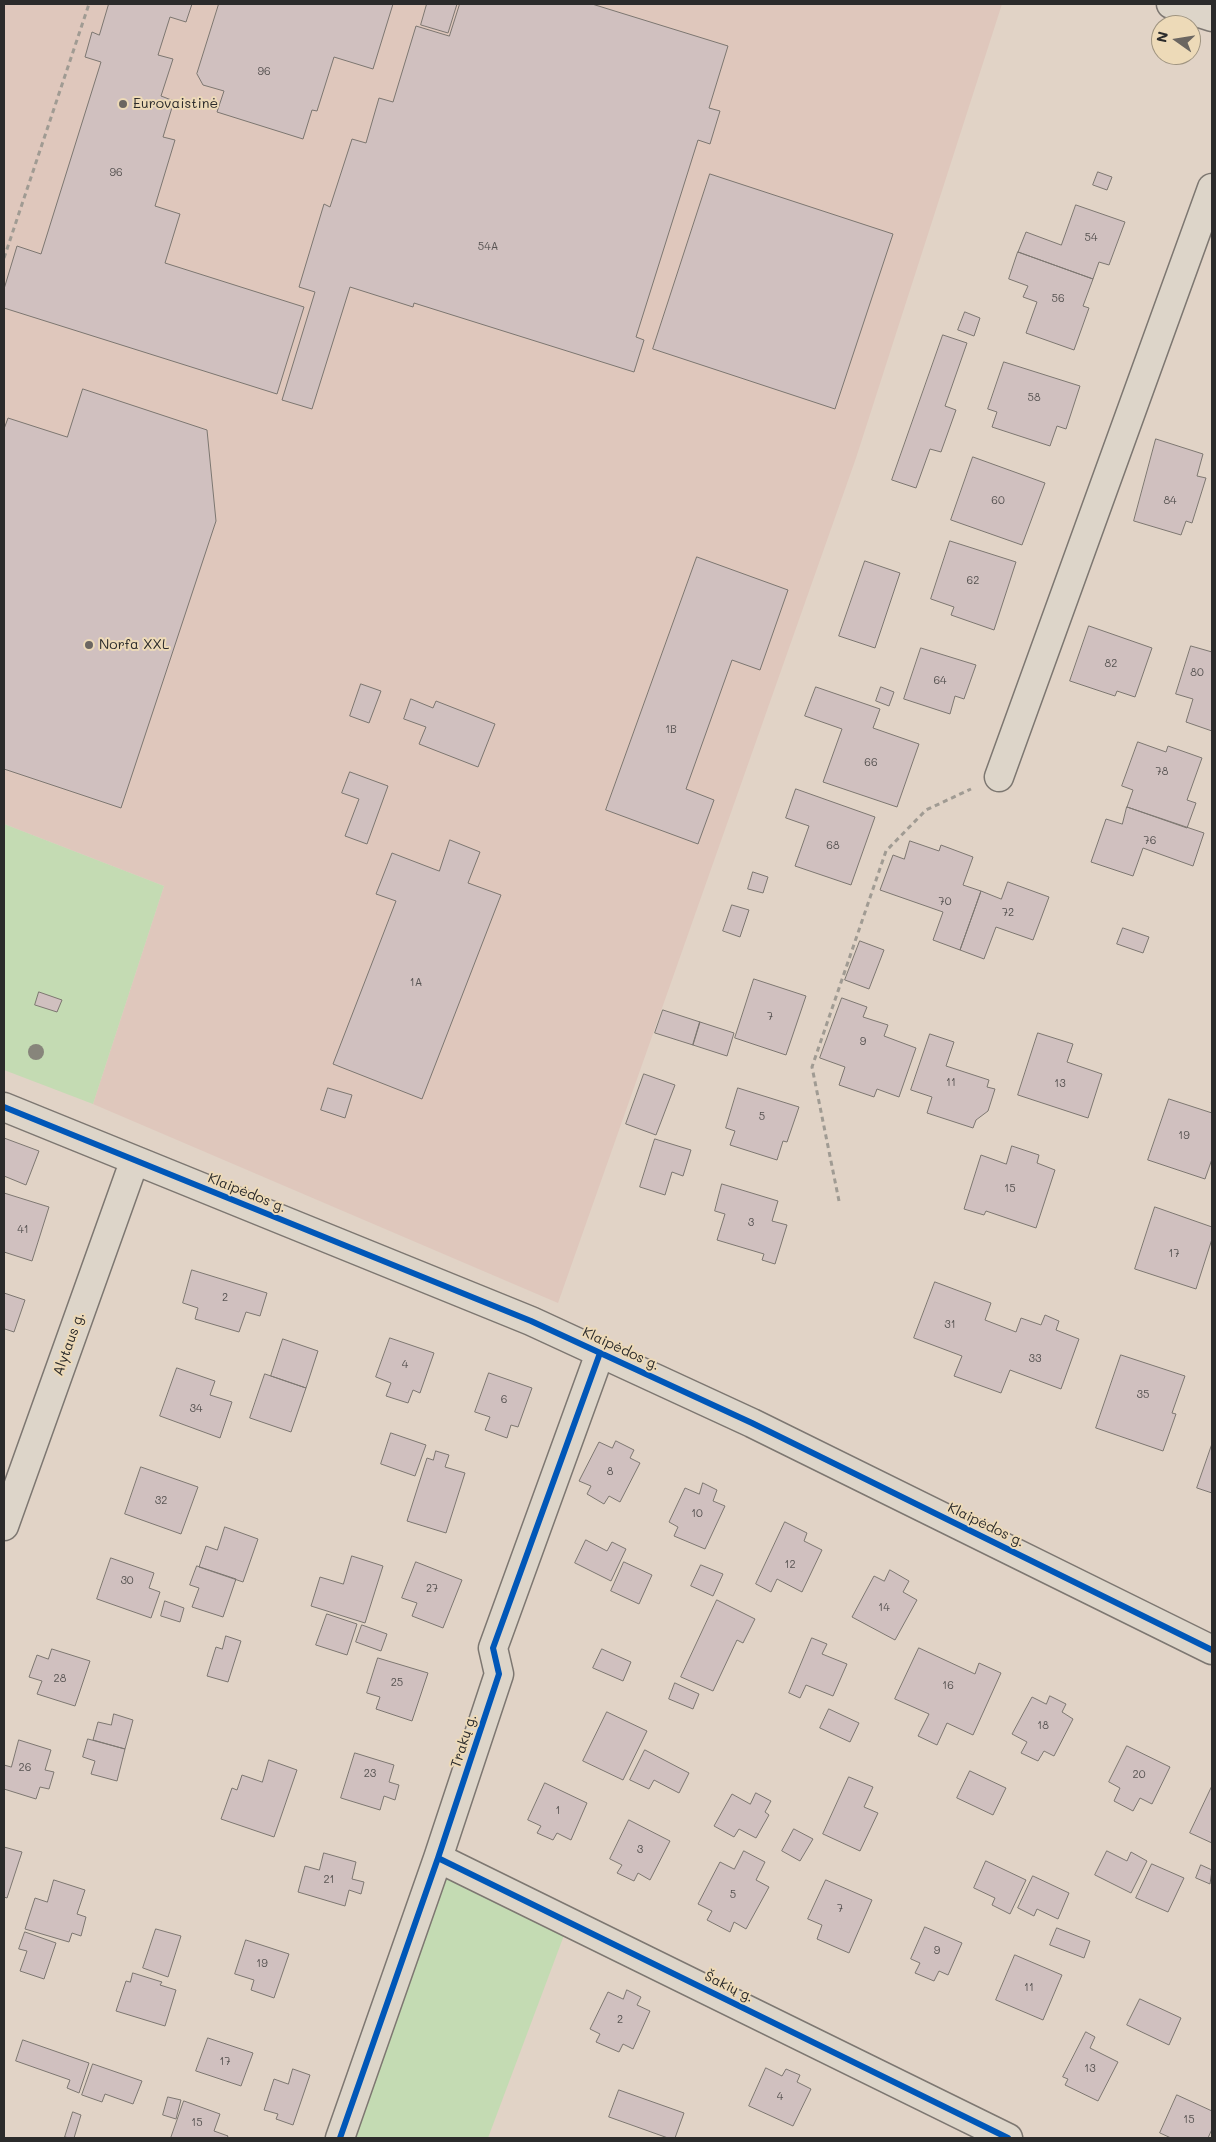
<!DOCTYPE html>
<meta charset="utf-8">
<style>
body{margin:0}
#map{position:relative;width:1216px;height:2142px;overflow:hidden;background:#e1d3c6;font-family:Mali,sans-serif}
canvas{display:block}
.frame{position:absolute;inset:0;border:5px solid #2b2b2b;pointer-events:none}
.north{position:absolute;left:1151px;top:15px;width:50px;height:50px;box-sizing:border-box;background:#eddab8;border:1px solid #9f9480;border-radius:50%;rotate:283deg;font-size:14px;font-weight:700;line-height:20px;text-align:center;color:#2b2b2b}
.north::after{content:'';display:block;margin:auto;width:18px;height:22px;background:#6b6661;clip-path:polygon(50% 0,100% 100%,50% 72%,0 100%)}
</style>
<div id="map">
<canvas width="1216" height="2142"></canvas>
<div class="frame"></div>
<div class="north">N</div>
</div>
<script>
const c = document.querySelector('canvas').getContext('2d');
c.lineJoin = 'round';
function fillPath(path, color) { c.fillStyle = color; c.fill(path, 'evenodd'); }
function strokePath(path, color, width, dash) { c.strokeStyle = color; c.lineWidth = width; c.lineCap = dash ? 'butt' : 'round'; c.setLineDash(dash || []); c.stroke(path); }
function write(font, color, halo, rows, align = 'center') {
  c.font = font + ' Mali,sans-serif'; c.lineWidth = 4; c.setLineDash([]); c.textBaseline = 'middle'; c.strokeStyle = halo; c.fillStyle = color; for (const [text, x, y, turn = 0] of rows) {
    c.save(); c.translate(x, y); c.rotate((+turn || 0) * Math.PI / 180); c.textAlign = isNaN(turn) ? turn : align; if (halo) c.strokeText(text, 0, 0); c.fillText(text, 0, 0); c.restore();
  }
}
const built = new Path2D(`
 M4,4h998l-146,454 -298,845 -465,-199 71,-218 -160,-62z`);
const green = new Path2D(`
 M4,824l160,62 -71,218 -89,-34z
 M438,1858l131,64 -81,216h-149z`);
const building = new Path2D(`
 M109,4h83l-6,18 -16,-5 -12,38 15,4 -12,37 13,5 -11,36 12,3 -20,66 25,8 -15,49 139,44 -27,87 -273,-86v-19l13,-43 24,8 60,-192 -16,-5 7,-25 7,3z
 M219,4h174l-20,65 -39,-12 -17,54 -5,-1 -9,29 -86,-27 7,-21 -21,-6 -6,-11z
 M427,4h30l-9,29 -27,-8z
 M460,4h132l136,42 -19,62 11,3 -10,33 -12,-4 -62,197 8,3 -10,32 -220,-69 -1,4 -63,-20 -38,122 -30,-9 33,-108 -16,-5 25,-83 6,3 22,-68 14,4 13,-45 14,4 23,-76 33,10z
 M1098,172l14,5 -5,13 -14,-5z
 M710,174l183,60 -58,175 -182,-60z
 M1076,205l49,17 -16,43 -10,-3 -6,17 -75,-27 8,-20 35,13z
 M1018,252l75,27 -10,27 6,2 -15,42 -48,-17 11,-31 -14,-5 5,-11 -19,-7z
 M965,312l15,6 -6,18 -16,-6z
 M943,335l24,8 -22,63 11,4 -15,42 -11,-3 -14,39 -24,-8z
 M1004,362l76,24 -14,43 -9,-3 -7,20 -58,-19 5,-15 -9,-3z
 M83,389l124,41 9,91 -95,287 -117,-39v-340l4,-11 59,19z
 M1156,439l47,15 -6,22 9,2 -14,45 -6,-2 -5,14 -47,-14z
 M973,457l72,26 -23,62 -71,-25z
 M950,541l66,21 -22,68 -43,-15 3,-8 -23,-8z
 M697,557l91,33 -28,80 -28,-10 -46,129 28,11 -16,44 -92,-34z
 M865,561l35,12 -25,75 -36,-12z
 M1089,626l63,22 -17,49 -18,-6 -2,5 -45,-15z
 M1191,646l21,6v79l-26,-9 7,-23 -17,-5z
 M921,648l55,17 -12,34 -9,-3 -5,18 -46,-15z
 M361,684l20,7 -12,32 -19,-7z
 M816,687l64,22 -7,19 46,16 -22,63 -74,-25 19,-53 -37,-13z
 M881,687l13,5 -5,14 -13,-5z
 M411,699l22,9 3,-7 59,23 -17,43 -59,-23 7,-17 -22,-8z
 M1138,742l28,10 2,-6 34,12 -15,42 9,3 -9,25 -60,-21 6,-17 -11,-4z
 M350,772l38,14 -21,58 -22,-8 14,-37 -17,-6z
 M796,789l79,28 -24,68 -56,-19 14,-40 -23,-8z
 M1127,807l77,26 -11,33 -50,-18 -10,28 -42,-14 15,-43 16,5z
 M450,840l30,12 -12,31 33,12 -79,204 -89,-35 63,-163 -20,-7 16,-41 47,18z
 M910,841l29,10 2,-6 32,12 -10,28 18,6 -21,59 -27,-10 10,-28 -63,-22 13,-35 11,4z
 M753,872l15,5 -5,16 -15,-4z
 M1008,882l41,15 -16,43 -37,-13 -12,32 -24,-9 21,-59 20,8z
 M732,905l17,5 -9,27 -17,-6z
 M1123,928l26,9 -6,16 -26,-9z
 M860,941l24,9 -15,39 -24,-9z
 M754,979l52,17 -20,59 -51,-17z
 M39,992l23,8 -5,12 -22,-7z
 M842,998l25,9 -4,10 25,8 -4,11 32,12 -17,49 -22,-8 -3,8 -35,-12 6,-18 -25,-9z
 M663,1010l37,12 -7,23 -38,-12z
 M700,1022l34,11 -7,23 -34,-11z
 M1038,1033l35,11 -6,18 35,12 -14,44 -70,-23z
 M930,1034l24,8 -8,24 43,14 -2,7 8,2 -7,22 -12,9 -3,8 -46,-15 5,-16 -21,-7z
 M644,1074l31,11 -19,50 -30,-11z
 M328,1088l24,7 -7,23 -24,-8z
 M738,1088l61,19 -12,35 -4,-1 -6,19 -47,-15 5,-14 -9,-3z
 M1169,1099l43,14v46l-7,20 -57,-19z
 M4,1138l35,13 -13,34 -22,-9z
 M655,1139l36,11 -8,26 -11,-4 -7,23 -25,-8z
 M1012,1146l27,9 -2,8 18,7 -19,58 -50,-17 -2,4 -20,-6 17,-54 25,9z
 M722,1184l56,17 -6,20 15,4 -12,39 -13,-4 2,-6 -47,-14 8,-26 -10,-3z
 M4,1193l45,14 -17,54 -28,-9z
 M1155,1207l57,20v12l-16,50 -61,-20z
 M192,1270l75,23 -7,23 -14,-4 -7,20 -44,-13 3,-11 -15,-5z
 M935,1282l56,21 -6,17 31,12 5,-14 20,7 4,-10 14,6 -3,9 23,9 -18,50 -51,-19 -9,23 -47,-17 8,-20 -48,-18z
 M4,1293l21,7 -11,32 -9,-3 -1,2z
 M390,1338l44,15 -14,40 -7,-3 -5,13 -22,-7 5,-13 -15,-6z
 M283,1339l35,12 -12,37 -35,-12z
 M1121,1355l64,21 -13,37 4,1 -13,37 -67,-23z
 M177,1368l38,13 -5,14 22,7 -12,36 -60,-22z
 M489,1373l43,15 -14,39 -7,-2 -4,13 -22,-8 5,-13 -15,-5z
 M265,1374l41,14 -15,44 -41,-14z
 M391,1433l35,12 -11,31 -34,-12z
 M616,1441l18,9 -4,8 10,5 -20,39 -11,-6 -5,8 -17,-10 4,-8 -12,-5 20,-39 13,6z
 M1212,1444v49l-15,-5z
 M436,1451l13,4 -4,12 20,6 -19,60 -39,-12 20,-63 6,2z
 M141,1467l57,20 -17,47 -56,-20z
 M703,1483l14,7 -4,11 12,5 -20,43 -31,-13 4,-9 -9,-5 16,-34 14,6z
 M785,1522l22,11 -3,8 18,9 -20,42 -25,-13 -6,13 -15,-8z
 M225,1527l33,12 -15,43 -44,-15 7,-21 11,4z
 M586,1540l21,11 5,-9 14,7 -15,32 -36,-18z
 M352,1556l31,10 -18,57 -54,-17 9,-29 23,7z
 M111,1558l43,15 -5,15 11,4 -9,26 -54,-19z
 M416,1562l46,18 -19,48 -31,-12 5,-13 -15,-5z
 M624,1562l28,13 -13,29 -28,-13z
 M701,1565l22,9 -10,22 -22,-10z
 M197,1566l39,13 -13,38 -31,-10 7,-19 -9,-3z
 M890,1570l19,11 -6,11 14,8 -22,40 -43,-23 22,-41 10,5z
 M717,1600l38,19 -12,24 -6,-3 -24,51 -32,-14z
 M165,1601l19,7 -4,14 -19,-6z
 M327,1614l30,10 -10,31 -31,-10z
 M362,1625l25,9 -6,17 -25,-9z
 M226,1636l15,5 -13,41 -21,-6 9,-29 6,2z
 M812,1638l15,6 -5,10 25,10 -14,32 -27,-11 -6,13 -11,-5z
 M919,1648l56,26 4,-11 22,10 -28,62 -26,-12 -10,22 -19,-9 11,-22 -34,-15z
 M52,1649l38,12 -15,45 -38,-12 5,-13 -13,-4 8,-22 11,4z
 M602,1649l29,13 -8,19 -30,-13z
 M378,1658l50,15 -16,48 -36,-12 4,-12 -13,-4z
 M675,1683l24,11 -6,15 -24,-10z
 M1050,1696l16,8 -4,8 11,7 -19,37 -10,-5 -6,10 -17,-8 6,-11 -15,-8 20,-37 14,7z
 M829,1709l30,14 -9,19 -30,-14z
 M607,1712l40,19 -24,49 -40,-19z
 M114,1714l19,6 -8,29 -32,-9 5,-18 13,3z
 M88,1739l37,10 -8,32 -26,-7 4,-13 -12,-4z
 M19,1740l32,10 -6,20 9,2 -5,17 -9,-2 -4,12 -32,-10v-24l7,2z
 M1127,1746l43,21 -18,37 -12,-6 -7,13 -19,-10 6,-13 -11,-6z
 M645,1750l44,23 -10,20 -25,-13 -5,9 -19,-9z
 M355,1753l39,12 -5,17 10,3 -4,15 -11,-4 -4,14 -39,-12z
 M269,1760l28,10 -23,67 -53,-18 11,-31 5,2 5,-15 20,7z
 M970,1771l36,17 -13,27 -36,-17z
 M849,1777l24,10 -9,20 14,6 -18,38 -37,-17z
 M545,1783l42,20 -16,37 -14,-7 -4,7 -16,-7 4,-7 -13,-6z
 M1212,1786v57l-22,-10z
 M756,1793l15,8 -6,11 4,3 -13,23 -17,-9 -5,8 -20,-11 18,-32 18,10z
 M629,1820l41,21 -20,39 -12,-7 -4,8 -17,-8 5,-8 -12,-6z
 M794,1829l19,10 -13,22 -18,-10z
 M4,1847l18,5 -15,46 -3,-1z
 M744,1851l21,11 -9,18 13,7 -23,42 -12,-7 -4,10 -23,-12 5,-9 -14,-7 22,-42 14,7z
 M1107,1851l20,10 4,-9 16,9 -16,32 -36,-18z
 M324,1853l32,9 -4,17 12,3 -3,12 -12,-4 -4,16 -47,-14 7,-26 14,4z
 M986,1861l40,19 -16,34 -18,-9 3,-7 -21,-10z
 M1152,1864l32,14 -16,34 -32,-14z
 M1201,1865l11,5 -2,14 -14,-6z
 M1033,1876l36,17 -11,26 -21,-10 -3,7 -16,-8z
 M54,1880l31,10 -8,24 9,3 -5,19 -9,-3 -3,9 -44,-13 10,-31 12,4z
 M826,1880l46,20 -23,53 -32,-14 5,-14 -14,-6z
 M925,1927l37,16 -14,32 -9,-4 -5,10 -19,-8 5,-10 -9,-4z
 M1057,1928l33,13 -6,17 -34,-13z
 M156,1929l25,7 -13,41 -25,-9z
 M25,1932l31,11 -12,36 -24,-8 7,-20 -8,-2z
 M246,1940l43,14 -15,44 -23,-8 3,-10 -19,-6z
 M1015,1955l47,20 -19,45 -47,-20z
 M133,1973l29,9 -2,3 16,5 -11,36 -49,-15 10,-30 4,1z
 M627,1990l14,7 -4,8 13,6 -17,38 -10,-5 -4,8 -23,-10 4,-8 -10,-5 18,-37 15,7z
 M1140,1999l41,19 -12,27 -42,-20z
 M1086,2032l9,5 -5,11 28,14 -20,39 -33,-16 3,-6 -5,-2z
 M208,2038l45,15 -12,33 -45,-15z
 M23,2040l66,23 -10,30 -12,-5 3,-8 -54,-19z
 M93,2064l49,17 -9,23 -28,-10 -3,8 -20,-7z
 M766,2068l16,8 4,-7 14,6 -3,7 14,7 -18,37 -44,-20z
 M293,2069l17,6 -17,50 -17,-6 2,-5 -14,-4 10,-31 14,5z
 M619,2090l65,23 -9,25h-7l-59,-21z
 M1177,2095l35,16v18l-4,9h-37l-11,-5z
 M168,2097l13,3 -5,19 -13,-4z
 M184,2101l36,13 -6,17 14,5 -1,2h-56z
 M73,2112l8,3 -7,23h-5l-4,-1z`);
const path = new Path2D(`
 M4,258l85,-254
 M839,1201l-27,-134 74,-216 40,-41 45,-21`);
const minor = new Path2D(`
 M999,777l213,-589
 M4,1107l527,214 221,102 460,227
 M4,1526l130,-364
 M438,1858l570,280
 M340,2138l98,-280 61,-184 -6,-26 107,-295`);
const secondary = new Path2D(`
 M1171,4l41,13`);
const cycleway = new Path2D(`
 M4,1107l527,214 221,102 460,227
 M438,1858l570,280
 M340,2138l98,-280 61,-184 -6,-26 107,-295`);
const trees = [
 [36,1052]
];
const markers = [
 [123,104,5,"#6b6661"],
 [89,645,5,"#6b6661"]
];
const numberNames = [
 ["96",264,72],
 ["96",116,173],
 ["54",1091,238],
 ["54A",488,247],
 ["56",1058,299],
 ["58",1034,398],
 ["60",998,501],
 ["84",1170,501],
 ["62",973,581],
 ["82",1111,664],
 ["80",1197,673],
 ["64",940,681],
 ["1B",671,730],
 ["66",871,763],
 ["78",1162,772],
 ["76",1150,841],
 ["68",833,846],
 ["70",945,902],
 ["72",1008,913],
 ["1A",416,983],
 ["7",770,1017],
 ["9",863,1042],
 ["11",951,1083],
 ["13",1060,1084],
 ["5",762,1117],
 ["19",1184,1136],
 ["15",1010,1189],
 ["3",751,1223],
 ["41",23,1230],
 ["17",1174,1254],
 ["2",225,1298],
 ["31",950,1325],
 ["33",1035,1359],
 ["4",405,1365],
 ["35",1143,1395],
 ["6",504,1400],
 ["34",196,1409],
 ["8",610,1472],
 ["32",161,1501],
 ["10",697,1514],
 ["12",790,1565],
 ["30",127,1581],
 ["27",432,1589],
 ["14",884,1608],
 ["28",60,1679],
 ["25",397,1683],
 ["16",948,1686],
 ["18",1043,1726],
 ["26",25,1768],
 ["23",370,1774],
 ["20",1139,1775],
 ["1",558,1811],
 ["3",640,1850],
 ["21",329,1880],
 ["5",733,1895],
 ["7",840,1909],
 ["9",937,1951],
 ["19",262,1964],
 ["11",1029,1988],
 ["2",620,2020],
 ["17",225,2062],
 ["13",1090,2069],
 ["4",780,2097],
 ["15",1189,2120],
 ["15",197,2123]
];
const poiNames = [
 ["Eurovaistinė",133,104],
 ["Norfa XXL",99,645]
];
const streetNames = [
 ["Klaipėdos g.",247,1193,22],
 ["Alytaus g.",69,1344,-70],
 ["Klaipėdos g.",621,1349,25],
 ["Klaipėdos g.",986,1525,26],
 ["Trakų g.",464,1741,-72],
 ["Šakių g.",729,1987,26]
];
fillPath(built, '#dfc7bc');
fillPath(green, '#c4dbb3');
fillPath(building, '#d0c0bf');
strokePath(building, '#7d7771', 1);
strokePath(minor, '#7d7771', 31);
strokePath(secondary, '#7d7771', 31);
strokePath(path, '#a09b93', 3, [5, 4]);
strokePath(minor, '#ddd5c9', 28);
strokePath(secondary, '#ddd5c9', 28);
strokePath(cycleway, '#0057b8', 6);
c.fillStyle = '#87857b';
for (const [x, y] of trees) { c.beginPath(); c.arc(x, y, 8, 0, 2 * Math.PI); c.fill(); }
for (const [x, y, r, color] of markers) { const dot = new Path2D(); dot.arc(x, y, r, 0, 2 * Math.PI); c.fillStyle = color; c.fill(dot); strokePath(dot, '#eddab8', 2); }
write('11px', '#575352', null, numberNames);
write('14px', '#2b2b2b', '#eddab8', poiNames, 'left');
write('14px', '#2b2b2b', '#eddab8', streetNames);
</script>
